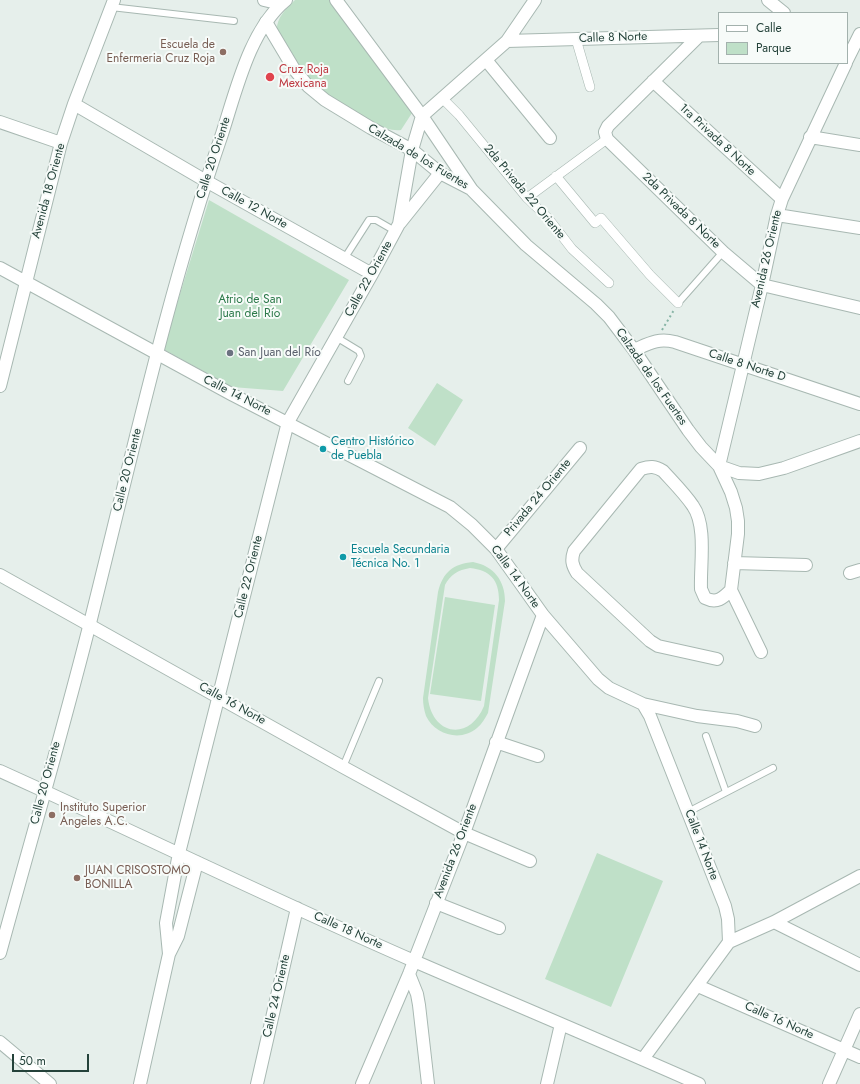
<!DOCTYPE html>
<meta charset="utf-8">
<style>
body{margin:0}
#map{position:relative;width:860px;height:1084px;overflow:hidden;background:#e6efeb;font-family:Jost,sans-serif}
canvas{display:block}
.legend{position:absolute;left:718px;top:12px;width:130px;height:52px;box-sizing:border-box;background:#f7fbf9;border:1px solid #a3b1ad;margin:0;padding:5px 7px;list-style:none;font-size:12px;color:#24423a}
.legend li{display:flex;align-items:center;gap:8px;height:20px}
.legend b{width:20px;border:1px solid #a3b1ad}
.scale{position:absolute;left:12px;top:1054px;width:77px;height:18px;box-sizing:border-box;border:2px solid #24423a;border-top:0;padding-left:5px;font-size:12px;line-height:14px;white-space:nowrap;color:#24423a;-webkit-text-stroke:3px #f7fbf9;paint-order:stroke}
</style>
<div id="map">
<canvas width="860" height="1084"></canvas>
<ul class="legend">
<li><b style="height:5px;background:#fff"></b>Calle</li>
<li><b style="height:11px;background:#bfe0c8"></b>Parque</li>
</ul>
<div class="scale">50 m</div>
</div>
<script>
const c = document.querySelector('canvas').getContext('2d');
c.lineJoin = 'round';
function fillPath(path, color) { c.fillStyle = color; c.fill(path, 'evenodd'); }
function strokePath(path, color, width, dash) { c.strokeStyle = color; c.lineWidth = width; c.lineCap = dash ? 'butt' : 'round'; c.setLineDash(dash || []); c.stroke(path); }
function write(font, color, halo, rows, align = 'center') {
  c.font = font + ' Jost,sans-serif'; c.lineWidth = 4; c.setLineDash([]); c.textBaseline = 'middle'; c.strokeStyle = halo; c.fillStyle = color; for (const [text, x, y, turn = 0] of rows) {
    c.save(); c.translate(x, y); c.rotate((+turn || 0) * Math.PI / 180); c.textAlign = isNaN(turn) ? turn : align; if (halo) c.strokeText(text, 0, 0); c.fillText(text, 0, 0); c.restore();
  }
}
const green = new Path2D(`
 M295,0h37l80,113 -11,17c-26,4 -82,-39 -100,-58 -7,-6 -11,-18 -16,-26 -3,-4 -8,-11 -8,-16 -1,-12 10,-22 18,-30z
 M209,200l140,80 -66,111 -51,-4 -69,-38z
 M437,383l26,17 -28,46 -27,-18z
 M473,562c21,4 32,19 32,39l-17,112c-3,5 -6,11 -11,15 -16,14 -42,7 -51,-12 -2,-6 -3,-12 -3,-18l15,-106c5,-20 15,-28 35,-30zM470,568c20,2 29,12 29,32l-15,106c-15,36 -52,29 -56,-8l17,-113c5,-10 13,-15 25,-17z
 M445,597l50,8 -14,96 -51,-7z
 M597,853l66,28 -52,126 -66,-28z`);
const path = new Path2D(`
 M662,330l12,-20`);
const service = new Path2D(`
 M111,7l123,14
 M344,259l25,-39h7l19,11
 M678,303l45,-51
 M336,337l23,14 2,5 -13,25
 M706,736l20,56
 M343,767l36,-86
 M688,812l85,-44`);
const pedestrian = new Path2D(`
 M576,39l14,48
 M442,98l17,17 68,83 21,20 24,31 37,34
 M556,176l39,47 6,-5 49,57 28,28
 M527,198l80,-59`);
const minor = new Path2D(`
 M264,0l17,4
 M336,0l86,116 50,74 54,55 70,59 13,13 25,33 54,80 13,17 18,19 20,7 20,1 25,-6 76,-27
 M768,0l16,13
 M266,22l28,47 14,17 17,14 46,28 41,22 28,23 31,16
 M699,36l-91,90 -3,6 2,7 116,113 39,33 98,23
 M507,41l212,-6
 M486,60l64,78
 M847,60l13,-26
 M653,81l129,118
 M74,104l132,77 166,93
 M0,122l61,21
 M810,137l50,8
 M777,215l83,13
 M400,223l40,-50
 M0,268l233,127 217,112 22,18 24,24 47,66 55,64 11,9 34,16 7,12 75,190 3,13 1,23
 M634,350c16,-7 24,-12 41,-8l185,62
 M0,386l61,-243 13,-39 40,-104
 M496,549l84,-101
 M734,563l72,2
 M850,573l10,-3
 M0,575l343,192 121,66 66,28
 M761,652l-30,-62 7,-56v-13l-2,-13 -5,-16 -12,-26 43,-181 15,-70 5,-16 64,-136
 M717,659l-59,-13 -8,-5 -73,-68c-5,-8 -6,-13 -3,-22l67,-82c9,-3 14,-3 22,2 10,11 22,23 30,35 14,20 7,59 8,83l4,9c12,6 18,0 26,-8
 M643,704l54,12 40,5 18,5
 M496,742l42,14
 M44,791c124,57 246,116 370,170 95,41 190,81 285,123
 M436,903l63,25
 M774,922l86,43
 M169,954l-3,-31 13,-70 109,-431 84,-148 27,-50 13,-74 10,-34 85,-75 28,-41
 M409,974l8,20 2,11 9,79
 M698,986l162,71
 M0,1042l50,42
 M643,1059l86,-117 45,-20 86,-46
 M140,1084l29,-130 9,-18 19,-74
 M257,1084l40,-176
 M362,1084l47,-110 55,-141 79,-218
 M547,1084l14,-60
 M829,1084l31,-70`);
const tertiary = new Path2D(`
 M0,771l44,20
 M0,953c30,-110 62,-219 90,-330 41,-163 77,-329 132,-489 14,-43 28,-105 64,-134`);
const markers = [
 [223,52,4,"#8d6e63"],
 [270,77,5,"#e0444e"],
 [230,353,4,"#6b7280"],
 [323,449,4,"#0f9aa8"],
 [343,557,4,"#0f9aa8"],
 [52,815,4,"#8d6e63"],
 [77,878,4,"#8d6e63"]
];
const streetNames = [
 ["Calle 8 Norte",613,38,-2],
 ["1ra Privada 8 Norte",717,140,43],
 ["Calzada de los Fuertes",418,157,31],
 ["Calle 20 Oriente",214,158,-72],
 ["Avenida 18 Oriente",49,191,-75],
 ["2da Privada 22 Oriente",524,192,50],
 ["Calle 12 Norte",254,208,29],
 ["2da Privada 8 Norte",681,211,44],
 ["Avenida 26 Oriente",767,259,-77],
 ["Calle 22 Oriente",369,279,-61],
 ["Calle 8 Norte D",747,366,18],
 ["Calzada de los Fuertes",651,377,55],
 ["Calle 14 Norte",237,396,27],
 ["Calle 20 Oriente",128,470,-76],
 ["Privada 24 Oriente",538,498,-50],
 ["Calle 22 Oriente",249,577,-76],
 ["Calle 14 Norte",515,577,54],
 ["Calle 16 Norte",232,704,29],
 ["Calle 20 Oriente",46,783,-75],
 ["Calle 14 Norte",701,845,69],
 ["Avenida 26 Oriente",456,851,-69],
 ["Calle 18 Norte",348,931,24],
 ["Calle 24 Oriente",277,996,-77],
 ["Calle 16 Norte",779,1021,24]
];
const educationNames = [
 ["Escuela de",215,45,"right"],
 ["Enfermeria Cruz Roja",215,59,"right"],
 ["Instituto Superior",60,808],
 ["Ángeles A.C.",60,822],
 ["JUAN CRISOSTOMO",85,871],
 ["BONILLA",85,885]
];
const healthNames = [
 ["Cruz Roja",279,70],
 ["Mexicana",279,84]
];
const parkNames = [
 ["Atrio de San",250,300],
 ["Juan del Río",250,314]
];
const worshipNames = [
 ["San Juan del Río",238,353]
];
const cultureNames = [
 ["Centro Histórico",331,442],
 ["de Puebla",331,456],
 ["Escuela Secundaria",351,550],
 ["Técnica No. 1",351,564]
];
fillPath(green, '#bfe0c8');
strokePath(service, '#a8b8b2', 8);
strokePath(pedestrian, '#a8b8b2', 10);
strokePath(minor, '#a8b8b2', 14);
strokePath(tertiary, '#a8b8b2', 14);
strokePath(path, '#86b3a5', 2, [2, 3]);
strokePath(service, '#fff', 6);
strokePath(pedestrian, '#fff', 9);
strokePath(minor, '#fff', 12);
strokePath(tertiary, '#fff', 12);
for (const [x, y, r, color] of markers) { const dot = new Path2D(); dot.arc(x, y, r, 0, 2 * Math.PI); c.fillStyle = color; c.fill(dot); strokePath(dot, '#f7fbf9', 1.5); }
write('12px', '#24423a', '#f7fbf9', streetNames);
write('12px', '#785e54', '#f7fbf9', educationNames, 'left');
write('12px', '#be3a42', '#f7fbf9', healthNames, 'left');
write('12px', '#2d7a4b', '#f7fbf9', parkNames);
write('12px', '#5b616d', '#f7fbf9', worshipNames, 'left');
write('12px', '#0d838f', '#f7fbf9', cultureNames, 'left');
</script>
